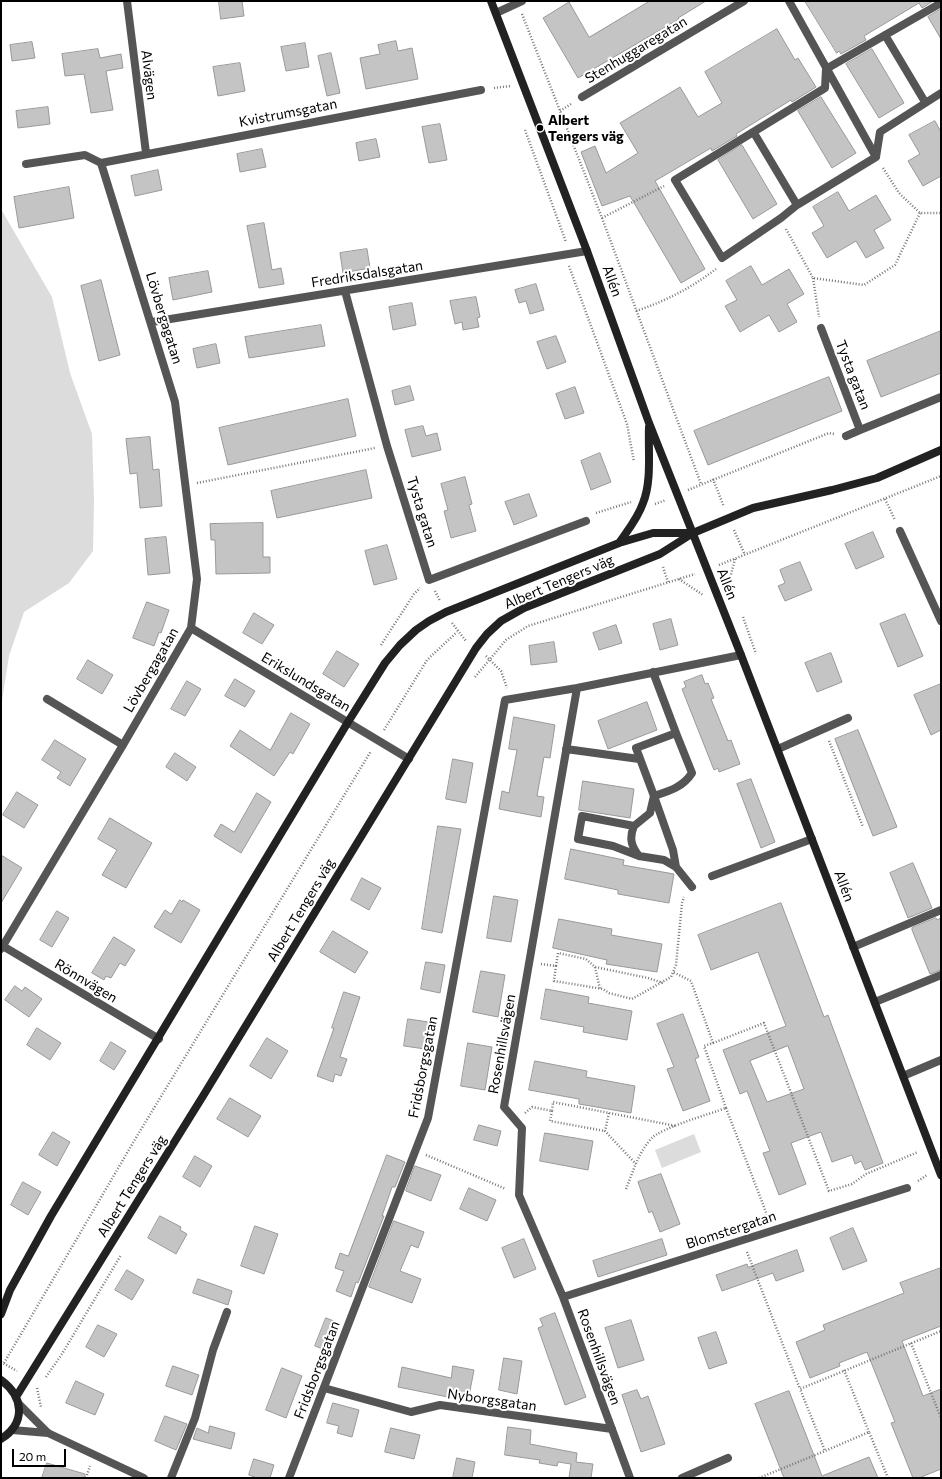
<!DOCTYPE html>
<meta charset="utf-8">
<style>
body{margin:0}
#map{position:relative;width:942px;height:1479px;overflow:hidden;background:#fff;font-family:Commissioner,sans-serif}
canvas{display:block}
.frame{position:absolute;inset:0;border:2px solid #000;pointer-events:none}
.scale{position:absolute;left:12px;top:1449px;width:54px;height:18px;box-sizing:border-box;border:2px solid #000;border-top:0;padding-left:5px;font-size:12px;line-height:14px;white-space:nowrap;color:#000;-webkit-text-stroke:3px #fff;paint-order:stroke}
</style>
<div id="map">
<canvas width="942" height="1479"></canvas>
<div class="frame"></div>
<div class="scale">20 m</div>
</div>
<script>
const c = document.querySelector('canvas').getContext('2d');
c.lineJoin = 'round';
function fillPath(path, color) { c.fillStyle = color; c.fill(path, 'evenodd'); }
function strokePath(path, color, width, dash) { c.strokeStyle = color; c.lineWidth = width; c.lineCap = dash ? 'butt' : 'round'; c.setLineDash(dash || []); c.stroke(path); }
function write(font, color, halo, rows, align = 'center') {
  c.font = font + ' Commissioner,sans-serif'; c.lineWidth = 4; c.setLineDash([]); c.textBaseline = 'middle'; c.strokeStyle = halo; c.fillStyle = color; for (const [text, x, y, turn = 0] of rows) {
    c.save(); c.translate(x, y); c.rotate((+turn || 0) * Math.PI / 180); c.textAlign = isNaN(turn) ? turn : align; if (halo) c.strokeText(text, 0, 0); c.fillText(text, 0, 0); c.restore();
  }
}
const green = new Path2D(`
 M1,209l51,88 18,76 22,61 2,67 -1,50 -24,32 -45,29 -15,44 -8,51z
 M694,1134l7,18 -39,16 -7,-18z`);
const building = new Path2D(`
 M219,1h23l2,15 -23,3z
 M650,1h56l-28,17 1,1 -101,59 -35,-60 26,-16 20,35z
 M805,1h128l-11,7 -3,-5 -55,33 2,4 -25,14 -2,-3 -2,2z
 M941,9v30l-13,-22z
 M777,29l18,31 3,-2 18,29 -24,15 -1,-2 -55,34 1,2 -25,15 -1,-3 -56,33 50,88 -24,14 -51,-87 -28,10 -21,-54 14,-6 11,27 32,-20 -18,-30 60,-36 18,30 24,-14 -17,-31z
 M396,41l2,10 14,-3 6,31 -52,10 -6,-31 20,-4 -2,-9z
 M32,42l3,16 -23,3 -2,-16z
 M305,43l4,24 -23,4 -5,-24z
 M98,49l2,9 21,-4 2,14 -17,3 7,39 -22,3 -7,-39 -19,2 -3,-22z
 M872,49l32,54 -25,15 -33,-54z
 M331,53l9,40 -13,3 -9,-40z
 M240,63l5,28 -27,5 -5,-29z
 M821,97l35,56 -24,15 -34,-57z
 M48,107l2,17 -32,4 -2,-17z
 M935,121l6,11v44l-18,10 -15,-25 12,-7 -11,-19z
 M440,124l7,36 -18,3 -7,-36z
 M376,139l4,18 -21,4 -3,-18z
 M742,145l35,59 -24,15 -35,-59z
 M262,149l4,18 -26,5 -3,-18z
 M158,170l4,20 -27,6 -4,-20z
 M69,187l5,31 -55,10 -5,-31z
 M838,192l11,19 27,-16 15,25 -17,10 10,18 -18,10 -10,-17 -29,17 -15,-25 12,-7 -11,-19z
 M264,223l8,47 9,-2 3,16 -25,4 -12,-62z
 M367,249l3,19 -27,5 -3,-20z
 M751,266l11,19 27,-16 15,25 -17,10 10,18 -18,10 -10,-17 -29,17 -15,-26 12,-6 -11,-19z
 M208,271l4,21 -39,8 -4,-22z
 M101,280l19,75 -21,6 -18,-75z
 M536,284l8,26 -14,4 -4,-13 -7,2 -4,-13z
 M476,297l4,20 -3,1 2,9 -16,3 -1,-8 -7,2 -5,-23z
 M412,303l4,22 -23,5 -4,-23z
 M321,325l4,21 -76,12 -4,-21z
 M941,331v42l-60,24 -14,-36z
 M556,336l10,26 -19,7 -10,-27z
 M216,344l4,19 -23,5 -4,-19z
 M829,377l13,34 -134,54 -14,-34z
 M410,386l4,14 -19,5 -3,-14z
 M575,387l9,26 -19,6 -9,-25z
 M348,399l8,37 -128,29 -9,-37z
 M423,426l3,10 11,-3 4,17 -29,7 -7,-27z
 M150,437l3,33 6,-1 3,37 -22,2 -3,-35 -7,1 -4,-35z
 M600,453l11,29 -20,8 -10,-29z
 M366,470l6,28 -95,20 -6,-27z
 M465,477l7,27 -3,1 7,26 -25,7 -7,-27 4,-1 -7,-26z
 M529,494l8,22 -23,9 -9,-23z
 M263,523v34h7v16l-54,1 -1,-34h-4l-1,-16z
 M873,532l11,25 -28,12 -11,-25z
 M166,537l4,36 -22,2 -3,-36z
 M387,545l10,34 -23,6 -9,-34z
 M800,562l12,28 -27,11 -7,-15 7,-3 -5,-13z
 M147,602l22,8 -8,23 -2,-1 -5,14 -21,-8z
 M254,613l20,12 -12,19 -19,-11z
 M905,614l18,42 -25,11 -18,-43z
 M671,619l7,26 -18,5 -7,-26z
 M616,625l6,18 -23,7 -6,-17z
 M554,642l3,20 -26,3 -2,-19z
 M337,651l22,13 -15,23 -21,-13z
 M831,653l11,29 -25,10 -12,-29z
 M88,660l25,15 -11,19 -25,-15z
 M702,675l3,9 3,-1 6,15 -3,1 17,42 3,-1 9,24 -21,8 -1,-4 -4,2 -32,-81 4,-2 -2,-5z
 M235,679l20,12 -10,16 -20,-11z
 M187,681l14,8 -16,27 -14,-7z
 M941,684v46l-10,5 -17,-40z
 M647,702l10,28 -49,19 -10,-28z
 M291,713l19,11 -17,30 -3,-2 -16,24 -44,-30 10,-16 30,20z
 M514,717l41,8 -5,33 -6,-1 -7,39 7,1 -3,20 -42,-8 3,-18 7,2 8,-43 -8,-1z
 M858,730l39,97 -24,9 -38,-97z
 M55,740l31,19 -16,27 -13,-8 4,-6 -19,-12z
 M175,753l21,14 -9,14 -21,-14z
 M453,759l20,4 -7,40 -20,-4z
 M751,779l24,63 -14,6 -24,-64z
 M583,781l51,8 -4,29 -51,-8z
 M17,792l21,13 -14,23 -21,-13z
 M257,793l14,9 -30,51 -27,-17 7,-12 13,8z
 M110,818l42,25 -26,45 -24,-13 15,-25 -19,-11z
 M438,826l23,3 -19,104 -20,-4z
 M571,849l53,11 -1,5 51,9 -5,29 -51,-9v-4l-53,-11z
 M1,855l21,13 -21,35z
 M913,863l19,45 -24,10 -18,-45z
 M362,878l19,10 -12,22 -18,-10z
 M494,896l24,4 -7,42 -24,-4z
 M180,900l2,2 1,-2 17,10 -19,33 -27,-16 11,-17 6,4z
 M781,903l43,114 4,-2 55,148 -18,7 -4,-9 -6,3 -3,-9 -20,7 -11,-30 -30,11 15,41 -27,11 -16,-42 7,-2 -23,-60 -7,3 -17,-44 63,-24 -28,-74 -47,18 -13,-35zM788,1046l16,43 -37,13 -17,-41z
 M57,911l12,7 -17,29 -12,-7z
 M936,918l1,2 4,-2v52l-11,4 -18,-44v-2z
 M559,919l53,10 -1,6 51,9 -5,28 -51,-8 1,-4 -54,-12z
 M333,931l35,21 -13,21 -35,-21z
 M114,937l21,13 -10,16 -5,-3 -9,15 -5,-2 -2,4 -12,-7z
 M426,962l19,3 -5,28 -19,-4z
 M481,971l24,4 -7,42 -25,-5z
 M15,986l7,5 3,-4 17,12 -13,18 -24,-17z
 M546,989l43,8 -1,6 44,8 -5,29 -44,-8 1,-5 -43,-8z
 M344,992l16,5 -20,60 7,2 -6,17 -6,-2 -2,8 -16,-6 17,-48h-2z
 M683,1014l16,43 -4,2 15,42 -27,10 -16,-42 7,-2 -17,-43z
 M408,1019l21,3 -4,27 -21,-3z
 M37,1028l24,15 -11,17 -23,-15z
 M267,1038l21,13 -17,28 -21,-13z
 M111,1042l15,9 -12,19 -14,-9z
 M468,1043l24,4 -7,43 -24,-4z
 M535,1061l52,10 -1,6 49,9 -4,27 -52,-9v-5l-50,-9z
 M230,1098l31,18 -13,21 -31,-18z
 M479,1125l22,6 -4,15 -23,-6z
 M53,1132l17,10 -13,24 -18,-11z
 M545,1133l48,8 -5,29 -48,-9z
 M387,1155l18,7 -10,25h-3l-10,29h2l-26,67 -2,-1 -5,15 -15,-6 8,-20 -9,-3 5,-15 8,3z
 M195,1156l17,10 -12,21 -17,-10z
 M415,1166l26,9 -10,26 -25,-10z
 M661,1174l19,50 -20,8 -8,-21 -3,2 -11,-31z
 M23,1182l18,10 -13,23 -17,-10z
 M469,1188l27,12 -9,21 -27,-12z
 M160,1216l21,11 -1,3 7,4 -11,20 -28,-16z
 M394,1221l30,11 -6,16 -7,-3 -11,26 21,8 -9,24 -43,-16z
 M255,1226l23,8 -14,40 -23,-8z
 M853,1228l14,33 -24,9 -13,-32z
 M524,1239l12,30 -22,9 -12,-30z
 M662,1239l5,16 -69,22 -5,-16z
 M797,1250l7,21 -28,10 -3,-8 -51,18 -6,-16 31,-11 1,3z
 M941,1268v58l-39,15 21,55 18,-7v80l-22,9h-6l-22,-55 4,-1 -28,-70 -28,11 1,3 -30,12 -14,-36 29,-12 -2,-5 81,-32 -4,-10z
 M127,1270l17,10 -12,20 -17,-10z
 M198,1279l34,12 -4,14 -35,-12z
 M555,1313l31,84 -21,8 -27,-77 5,-2 -3,-7z
 M326,1318l13,5 -11,28 -13,-5z
 M631,1320l13,40 -26,8 -13,-40z
 M98,1325l19,9 -13,23 -18,-10z
 M716,1332l11,31 -18,6 -11,-31z
 M504,1358l18,3 -5,33 -18,-4z
 M173,1366l26,9 -7,20 -26,-9z
 M453,1366l21,4 -6,31 -70,-14 4,-20 49,11z
 M282,1368l20,8 -16,42 -20,-8z
 M76,1381l28,13 -9,21 -29,-12z
 M637,1390l4,9 7,-3 17,48 -24,8 -19,-57z
 M789,1391l33,85 47,-19 9,21h-94l-29,-74z
 M333,1403l26,7 -7,27 -15,-4 2,-7 -12,-3z
 M165,1416l22,8 -11,26 -21,-9z
 M210,1426l25,7 -4,16 -38,-10 4,-11 11,5z
 M508,1427l23,3 -1,14 47,9 -1,9 17,2 -2,14h-22l2,-14 -13,-2 -1,4 -18,-3 1,-3 -35,-5z
 M391,1428l29,7 -6,24 -29,-7z
 M457,1458l18,4 -3,16h-19z
 M254,1459l20,6 -4,13h-13l-8,-3z
 M47,1463l38,11v4h-43z`);
const path = new Path2D(`
 M522,14l80,204 99,266
 M494,88l16,-2
 M560,111l11,-7
 M525,130l41,112
 M883,168l16,25 21,20h21
 M602,218l62,-32
 M786,229l27,49 51,7 31,-20 25,-52
 M569,266l58,158 7,38
 M813,278l6,39
 M636,311c30,-10 55,-23 80,-42
 M713,479l11,28
 M197,483l178,-35
 M688,490l141,-57 5,1
 M885,499l10,21
 M655,504l11,-4
 M596,513l35,-11
 M734,530l11,25
 M719,565l222,-89
 M663,567l5,15
 M679,579l24,16
 M728,586l7,-27
 M435,591l5,10
 M743,617l13,37
 M452,623l14,18
 M381,645l33,-51 6,-6
 M486,656l15,15 6,17
 M475,677l31,-37 22,-14 167,-52
 M384,730l43,-70 30,-28
 M829,741l34,86
 M541,964l15,2 -2,15 49,8 6,4 23,6 39,-22 5,-12 6,-62 2,-6
 M556,966l2,-13 28,6 9,8 53,11 15,5
 M595,967l5,22
 M713,1043l51,-20 65,168 23,-7 14,-10 52,-22
 M726,1108l43,112
 M552,1111l-2,10 55,10
 M525,1113l7,-6 20,4 1,-9 123,24
 M609,1113l-4,18 31,33
 M426,1155l80,34
 M918,1181l9,-6
 M626,1189c7,-17 12,-36 25,-50 9,-11 59,-25 75,-31l-22,-62 9,-3 -22,-62 -18,-9
 M747,1252l53,137
 M911,1343l30,75
 M1,1362l16,9
 M4,1363l133,-227 234,-385
 M844,1370l25,62
 M46,1377l16,-23 59,-99
 M37,1388l4,19
 M86,1478l4,-12
 M759,1478l66,-27
 M888,1478l-19,-46 -44,19 -25,-62 141,-58`);
const lane = new Path2D(`
 M496,13l26,-12
 M26,164l59,-9 16,8
 M778,749l70,-31
 M712,876l100,-37
 M853,947l88,-37
 M875,1002l66,-27
 M171,1478l24,-60 18,-68 14,-38
 M682,1478l46,-20`);
const street = new Path2D(`
 M127,1l19,152
 M789,1l87,156
 M941,3l-115,66 -1,19 -150,92 47,78 59,-40 16,-13 79,-48 4,-25 61,-39
 M885,35l40,67
 M582,97l162,-96
 M754,133l43,72
 M345,291l42,155 42,134 157,-59
 M152,322l435,-71
 M821,328l39,102 81,-33
 M846,436l14,-6
 M900,531l41,90
 M191,628l218,131
 M653,672l23,61
 M577,688l-73,419 18,21 -3,67 44,102 67,181
 M47,699l76,46
 M566,749l73,10
 M634,826c-5,12 -3,20 5,30
 M676,867l-3,-17 -19,-54c16,-5 29,-9 38,-23l-16,-40 -40,15 18,48 -4,17 -16,13 -52,-10 -4,23 35,7 26,10 25,4 12,7 16,20
 M1,945l158,94
 M1,949l122,-204 68,-117 6,-49 -22,-177 -74,-239 380,-73
 M903,1076l38,-16
 M563,1297l344,-109
 M324,1388l87,24 29,-7 172,24
 M19,1404l29,29 96,45
 M12,1430l36,3
 M289,1478l139,-360 77,-418 72,-12 164,-33`);
const secondary = new Path2D(`
 M491,1l96,250 62,172 92,232 200,520
 M619,543c9,-13 19,-25 24,-40 9,-22 5,-52 6,-76
 M1,1314l9,-24 41,-74 297,-494 37,-59 15,-18 16,-15 13,-9 17,-9 173,-69 34,-10h39
 M1,1380c23,17 25,43 0,59
 M16,1397l187,-301 273,-448 11,-14 14,-13 23,-13 136,-54 33,-21 60,-25 79,-18 45,-12 64,-28`);
const markers = [
 [540,128,4,"#000"]
];
const streetNames = [
 ["Stenhuggaregatan",636,50,-31],
 ["Alvägen",149,75,83],
 ["Kvistrumsgatan",288,113,-11],
 ["Fredriksdalsgatan",367,274,-9],
 ["Allén",612,281,70],
 ["Lövbergagatan",164,318,73],
 ["Tysta gatan",853,375,69],
 ["Tysta gatan",422,512,73],
 ["Albert Tengers väg",559,582,-23],
 ["Allén",727,584,68],
 ["Lövbergagatan",151,670,-60],
 ["Erikslundsgatan",306,682,31],
 ["Allén",844,886,69],
 ["Albert Tengers väg",301,910,-59],
 ["Rönnvägen",86,981,31],
 ["Rosenhillsvägen",502,1044,-80],
 ["Fridsborgsgatan",423,1067,-79],
 ["Albert Tengers väg",132,1186,-58],
 ["Blomstergatan",731,1230,-18],
 ["Rosenhillsvägen",599,1357,70],
 ["Fridsborgsgatan",317,1370,-69],
 ["Nyborgsgatan",492,1400,8]
];
const poiNames = [
 ["Albert",548,120],
 ["Tengers väg",548,136]
];
fillPath(green, '#dcdcdc');
fillPath(building, '#c4c4c4');
strokePath(building, '#999', 1);
strokePath(path, '#777', 2.5, [1, 2]);
strokePath(lane, '#555', 8);
strokePath(street, '#555', 8);
strokePath(secondary, '#222', 8);
for (const [x, y, r, color] of markers) { const dot = new Path2D(); dot.arc(x, y, r, 0, 2 * Math.PI); c.fillStyle = color; c.fill(dot); strokePath(dot, '#fff', 1.5); }
write('14px', '#000', '#fff', streetNames);
write('bold 14px', '#000', '#fff', poiNames, 'left');
</script>
